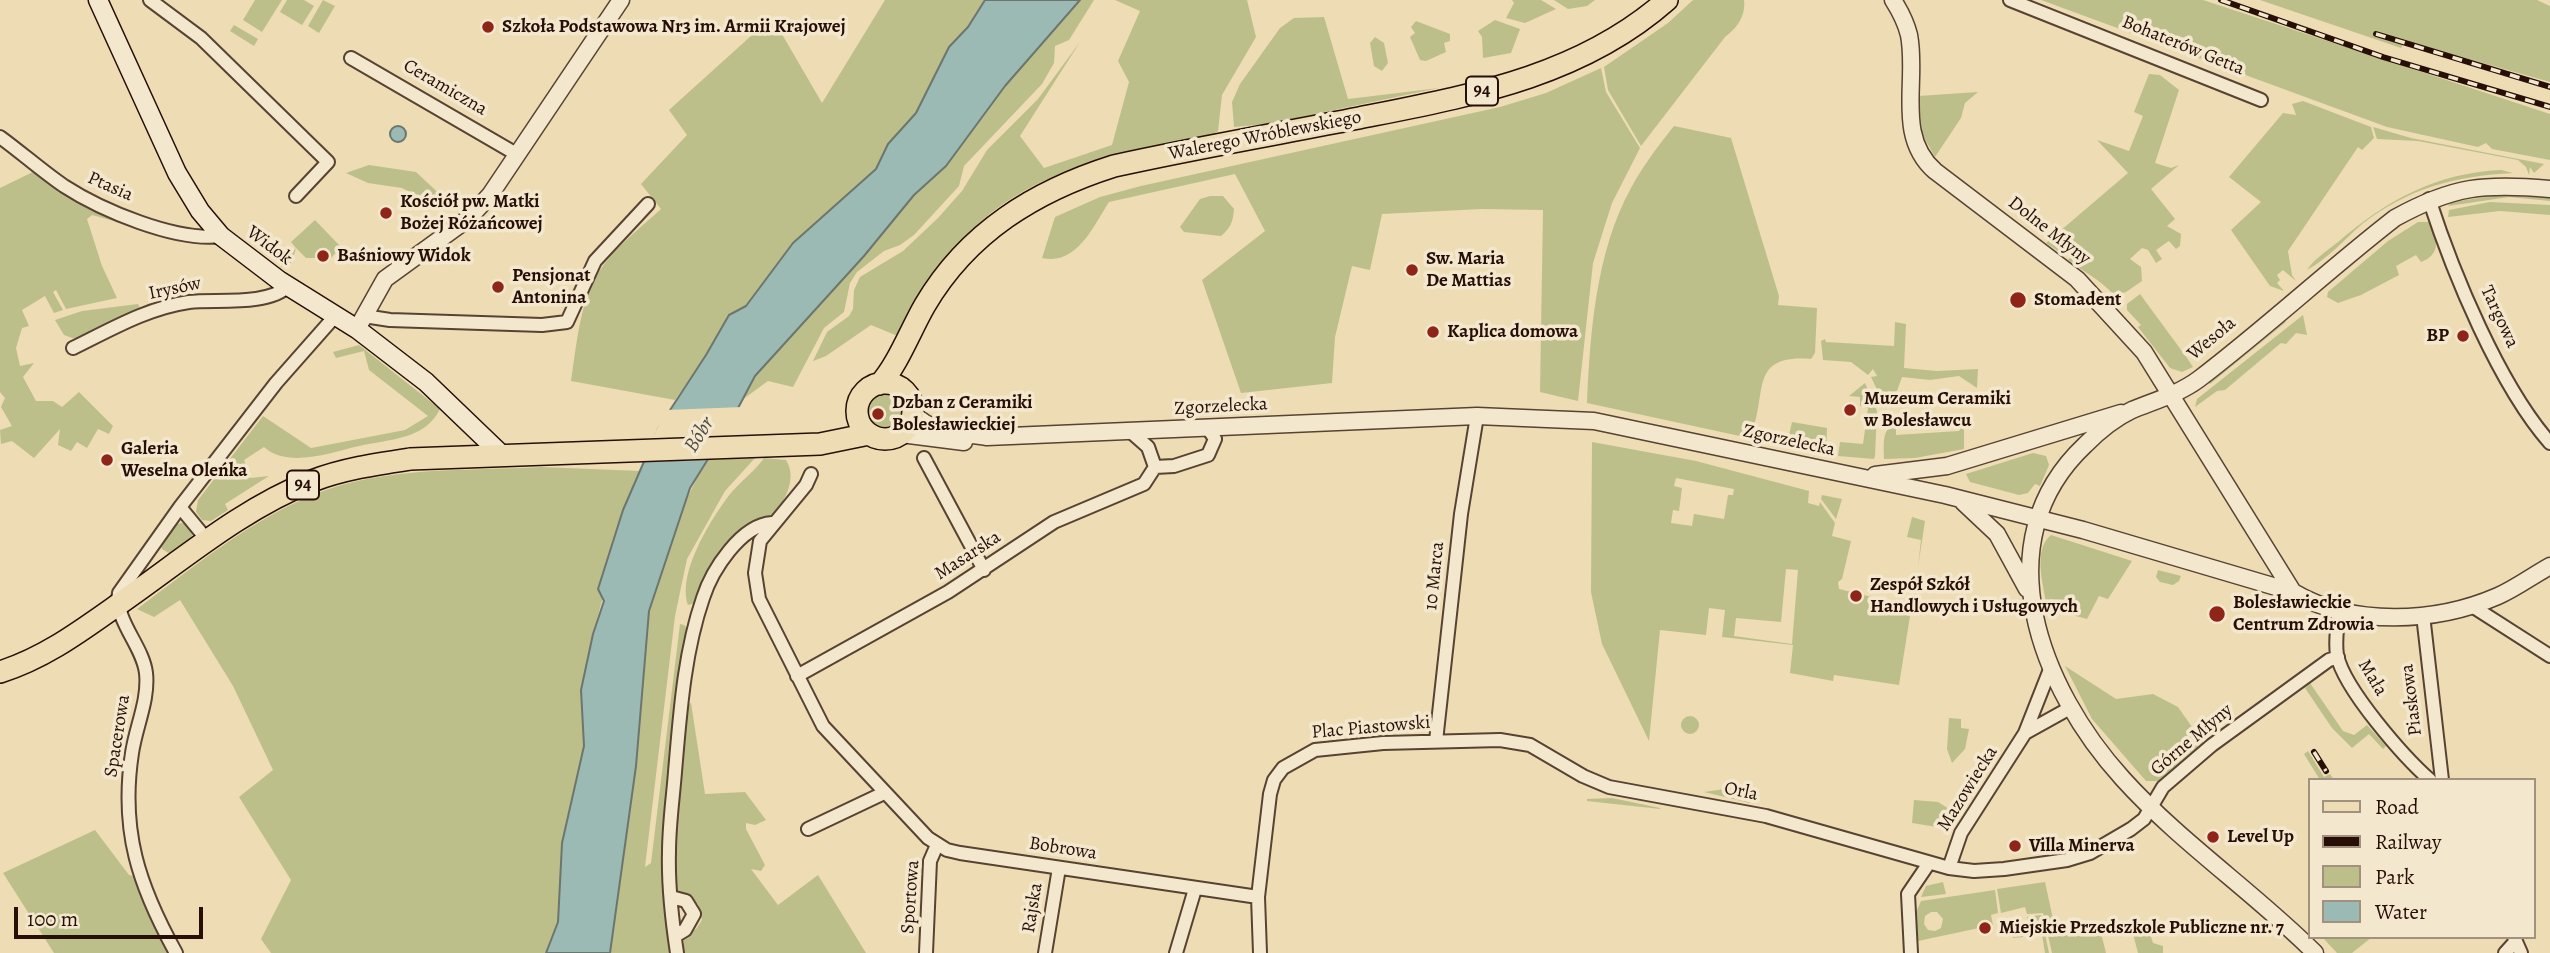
<!DOCTYPE html>
<meta charset="utf-8">
<style>
body{margin:0}
#map{position:relative;width:2550px;height:953px;overflow:hidden;background:#eddcb4;font-family:Alegreya,serif}
canvas{display:block}
.legend{position:absolute;left:2308px;top:778px;width:228px;height:161px;box-sizing:border-box;background:#f3e8ce;border:2px solid #a1917e;margin:0;padding:9px 12px;list-style:none;font-size:21px;color:#270f07}
.legend li{display:flex;align-items:center;gap:14px;height:35px}
.legend b{width:35px;border:2px solid #a1917e}
.scale{position:absolute;left:14px;top:907px;width:189px;height:32px;box-sizing:border-box;border:4px solid #270f07;border-top:0;padding-left:9px;font-size:21px;line-height:24px;white-space:nowrap;color:#270f07;-webkit-text-stroke:5px #f3e8ce;paint-order:stroke}
</style>
<div id="map">
<canvas width="2550" height="953"></canvas>
<ul class="legend">
<li><b style="height:9px;background:#eddcb4"></b>Road</li>
<li><b style="height:9px;background:#270f07"></b>Railway</li>
<li><b style="height:19px;background:#bdbf8a"></b>Park</li>
<li><b style="height:19px;background:#9abab3"></b>Water</li>
</ul>
<div class="scale">100 m</div>
</div>
<script>
const c = document.querySelector('canvas').getContext('2d');
c.lineJoin = 'round';
function fillPath(path, color) { c.fillStyle = color; c.fill(path, 'evenodd'); }
function strokePath(path, color, width, dash) { c.strokeStyle = color; c.lineWidth = width; c.lineCap = dash ? 'butt' : 'round'; c.setLineDash(dash || []); c.stroke(path); }
function write(font, color, halo, rows, align = 'center') {
  c.font = font + ' Alegreya,serif'; c.lineWidth = 7; c.setLineDash([]); c.textBaseline = 'middle'; c.strokeStyle = halo; c.fillStyle = color; for (const [text, x, y, turn = 0] of rows) {
    c.save(); c.translate(x, y); c.rotate((+turn || 0) * Math.PI / 180); c.textAlign = isNaN(turn) ? turn : align; if (halo) c.strokeText(text, 0, 0); c.fillText(text, 0, 0); c.restore();
  }
}
const green = new Path2D(`
 M255,0h27l-20,32 -19,-12z
 M287,0h17l10,6 -12,19 -22,-13z
 M323,0l12,6 -16,27 -11,-7z
 M885,0h100l-17,27 -19,21 -33,65 -28,31 -12,25 -83,74 -47,63 -17,9 -23,40 -31,45 -104,-19c5,-32 8,-71 23,-101 15,-28 44,-50 67,-71l-20,-25 46,-49 -18,-25 103,-93 50,86z
 M1080,0h14l-25,40 -14,6 -1,17 -12,21 -78,82 -5,20 -45,49 -14,10 -16,6 -27,21 -7,11 -6,29 -20,16 -31,59 -25,-6 -26,19 13,-24 159,-181 32,-29 59,-80z
 M1115,0h132l9,37 -34,58 -4,36 -7,5c-83,12 -195,37 -250,107 -23,28 -41,63 -61,94l-29,-12 -45,31 -13,5 14,-29 22,-16 4,-7 1,-19 6,-13 43,-26 35,-33 24,-27 25,-41 51,-51 42,-57 -60,94 24,32 68,-23 17,-63 -11,-21 22,-50z
 M1512,0h29l15,9 -31,14 -19,-5 8,-15z
 M1554,0h41l-8,6 -19,3z
 M1693,0h51c2,16 -7,28 -19,37l-84,109 -33,-56 -4,-23 64,-44z
 M2041,0h162l347,114v46l-58,-11 -6,-6 -8,4 -91,-20z
 M2260,0h277l13,6v76l-145,-41 -4,7z
 M1324,17l24,82 91,-11 -171,36 -34,3 -2,-25 8,-18 40,-56 14,-10z
 M1495,20l25,9 -9,24 -28,5 -1,-21 -4,-6z
 M1416,21l34,13v7l-6,2 2,9 -20,9 -6,-1 -10,-23 5,-4 -4,-6z
 M234,25l24,14 -4,7 -24,-15z
 M1375,37l9,6 4,20 -6,8 -8,-5 -4,-23z
 M1601,68l5,24 34,56 -28,55 -19,60 -15,138 -38,-9 3,-182 -62,-1 -99,5 -12,56 -18,-4 -17,71 -3,46 -91,10 -39,-113 63,-49 -30,-57 -126,28c-15,23 -32,64 -67,56l13,-41 45,-20 41,-11 359,-79 46,-14z
 M2149,74l11,1 19,15 -24,73 16,5 8,-3 -28,24 24,30 -8,7 14,8 -1,12 -4,3 -7,-8 -13,9 6,9 -6,4 -8,-13 -6,-2 -12,11 11,8 1,14 -16,11 -12,3c-13,-15 -30,-23 -46,-35l8,-9 -7,-6 -8,8 -15,-10 82,-70 -31,-33 32,11 14,-35 -9,-4z
 M1978,92l-13,11 -4,15 -26,39 -13,-23 -4,-38z
 M2303,101l68,26 3,11 -12,12 -4,-3 -70,104 4,24 4,6 -13,-11 -6,5 3,5 -3,3 7,8 -14,-5 -39,-56 30,-28 -32,-25 54,-64 13,2 -4,-11z
 M1674,126l57,12 48,158 -1,9 39,3 -2,45 -4,6c-66,-5 -41,38 -62,79l-162,-35c3,-70 9,-152 44,-215 12,-22 27,-42 43,-62z
 M2373,127l38,11 133,26 -10,9 -4,-6 -1,8 -3,-8 -8,-7 -100,-19 -41,-2z
 M369,165l47,7 30,28v10l-44,-22 -34,-5 -22,-10z
 M37,170l110,60 -55,-15 -5,4 15,47 15,32 -51,11 -10,-19 -3,2 10,18 -9,3 -9,-17 -23,14 7,16 -7,2 -6,20 4,18 14,-3 -11,14 13,24h17l9,6 17,-15 34,34 -4,8 -11,-5 -11,19 -10,-6 -6,9 -13,-6 2,-16 -26,29 -22,-17 -11,3 -1,-14 12,-4 -11,-19 4,-9 -5,-6v-204z
 M2501,170l12,3c-58,3 -105,15 -152,52 -17,15 -35,35 -54,45 7,-11 21,-20 31,-28 49,-42 98,-69 163,-72z
 M2499,195l51,3v3l-41,-4 -61,9 4,-4z
 M1210,196h13l11,13c-1,12 -3,19 -13,27l-37,-4 -4,-5 20,-28z
 M2490,202l60,3v10l-50,-4 -52,6 1,-7z
 M315,220l26,27 -10,11h-25l-10,-10 -4,14 -12,6 16,-20 -5,-6z
 M2418,222h12c8,16 11,33 -9,40l-5,-7 -20,11 3,9 -38,20 -23,8 -11,-6 1,-5 60,-51z
 M2140,294l47,64 6,9 -11,5 -12,-4 -32,-41 3,-2 -14,-15v-6z
 M138,304l3,6 -63,30 -14,-5 -9,-15 27,-9z
 M2303,315l4,20 -11,-2 -10,11 -5,-1 -56,47 -8,1 -22,16 2,-8z
 M2283,319l3,3 -76,62 -2,-2z
 M1895,322l11,2 -2,44 33,3 41,-2 -1,19 -18,-12 -29,4 -28,-3 -5,14 -16,7 -10,-21 6,-1 -4,-7 -5,6 -17,-13 -28,-2 -2,-19 4,-2 1,3 68,4z
 M359,345l81,64c-15,31 -51,30 -81,37 -27,6 -71,23 -95,1l-20,13 6,18 19,-2 -44,28 3,6 -17,11 -9,-1 -6,-8 2,-12 65,-84 48,32 94,-18 23,-14 -59,-46 -5,-19 -28,7 -3,-6z
 M1865,383l12,28 -2,45 -1,3 -36,-3 2,-14 23,2 5,-36 -8,-2v-9l-11,-1z
 M868 412a17 17 0 1 1 34 0a17 17 0 1 1-34 0Z
 M1792,422l35,6 -1,26 -63,-13 3,-10 23,4z
 M1896,423v12l63,-4 5,-8v26l-49,9 -31,1c0,-14 -3,-30 12,-36z
 M1592,442l104,19 113,30 -1,12 11,3 1,-4 15,21 -3,13 19,5 -9,38 -4,3 1,7 41,10 -2,11 32,6 -11,69 -65,-10 -1,6 -43,-8 3,-28 -71,-8 3,-27 -16,-2 -3,27 -46,-5 -11,111 -47,-97 -11,-52zM1676,478l58,11 -1,6h-5l-4,24 -30,-5 -2,12 -21,-3 2,-13 6,1 3,-23 -8,-2zM1786,569l12,1 -6,74 -58,-8 2,-18 45,4z
 M2033,453l13,3 3,9 -9,21 -5,-2 -7,9 -9,2 -49,-13 -4,-8z
 M755,458l-30,33 -38,68 -12,57 -30,251 6,-4 29,-239 4,1 4,4 -25,236 -2,-3 11,91h-62l26,-187 13,-155 28,-93 29,-58z
 M764,458l22,2c12,19 -2,42 -13,55 -40,6 -58,57 -77,88l-8,2c-11,-32 23,-86 42,-111 11,-13 25,-23 34,-36z
 M541,467l100,4 -7,11 -41,152 -12,56 3,56 -22,97 -4,79 -12,31h-275l-10,-14 30,-59 -52,-83 34,-27 -40,-84 -53,-86 -26,17 -17,-8c55,-41 113,-89 178,-115 69,-28 152,-23 226,-27z
 M1822,495l20,4 -6,20 -15,-20z
 M1912,517l13,4 -7,46 3,-27 -14,-3z
 M183,523l7,6 3,9 -21,17 -10,-6 -1,-6 14,-19z
 M2051,535l81,26 -24,38 -9,-3 -12,23 -40,-11c-3,-21 -15,-58 4,-73z
 M2158,570l23,6 -2,5 -6,4 -13,-3 -4,-5z
 M2065,666l51,33 37,-5 25,13 26,37 -45,37h-13l-54,-62z
 M2310,683l33,48 11,4 13,-10 19,21 -3,3 -14,-15 -17,14 -20,-20 -27,-40z
 M691,703l14,91 40,-2 21,28 -11,5 -9,-2v6l19,36 -4,6 -10,-2 27,36 40,-30 48,78h-182l-1,-19 13,-5 6,-9 -4,-16 -21,-8 -4,-47 14,-144z
 M1681 725a9 9 0 1 1 18 0a9 9 0 1 1-18 0Z
 M1949,718l12,1v9l8,1 -4,20 -13,14 -5,-14z
 M2308,751l16,26 6,-3 4,6h-14l-16,-26z
 M1731,788l-1,5 21,6 -1,4 -46,-11z
 M1612,798l48,10v1l-73,-8v-2z
 M1914,800l24,2 22,14 -11,13 -37,-6z
 M95,830l34,45 11,2 34,76h-120l-51,-80z
 M1943,882l3,12 -25,3 5,-11z
 M2045,882l11,51 9,-2 3,-6 16,-3 3,14 14,-3 5,20h-54l-9,-40 -16,1 -2,-7 -24,6 -4,-24z
 M1995,890l3,23 -7,2 2,10 -75,16 -3,-26 6,-14zM1931,912h6l6,7 -2,9 -6,3 -7,-1 -4,-6 1,-8z
 M2041,915l8,38h-4l-5,-31 -18,3 1,12 -10,1 -2,-13 16,-2v-6z
 M2143,922h3l7,21 10,3v7h-25l-6,-23 12,-4z
 M2326,937h46l-20,16h-15l-13,-14z`);
const water = new Path2D(`
 M985,0h95l-75,86 -59,80 -32,29 -50,61 -109,120 -27,51 -38,61 -41,123 -13,155 -26,187h-64l12,-31 4,-79 22,-97 -3,-56 12,-56 11,-33 -6,-12 25,-79 36,-83 47,-72 23,-40 17,-9 47,-63 83,-74 12,-25 28,-31 33,-66 19,-20z
 M390 134a8 8 0 1 1 16 0a8 8 0 1 1-16 0Z`);
const pier = new Path2D(`
 M742,407l-32,53 -69,2 25,-52z`);
const minor = new Path2D(`
 M150,0l51,38 127,124 -32,34
 M2010,0l251,100
 M351,58l167,97
 M0,137c22,16 42,34 64,49 37,24 112,56 157,50
 M2429,199c24,74 70,186 121,244
 M364,316l26,4 152,5 25,-3 28,-61 53,-57
 M73,348c37,-18 74,-40 116,-46 28,-3 79,4 99,-16
 M1131,432l17,15 7,20
 M924,458l60,112
 M811,474l-5,11 -46,56 -5,32 4,26 64,127 105,112 19,12 13,3 298,44
 M180,507l28,34
 M2472,606l78,50
 M2339,612c-2,14 -4,30 -2,43 7,34 67,102 93,125
 M2423,615l19,165
 M797,676l151,-84 106,-70 90,-38 11,-17 19,-1 34,-11 7,-16 -6,-9
 M2025,733l45,-25
 M1436,741l25,-227 16,-98
 M808,829l76,-36
 M1949,868l12,-35 64,-100 26,-66
 M671,897l15,4 8,13 -9,16 -10,6
 M2514,937l7,16
 M176,953c-37,-67 -56,-122 -44,-200 4,-27 17,-53 14,-80 -3,-27 -32,-53 -27,-80l61,-86 96,-124 60,-68
 M677,953c-5,-33 -9,-68 -8,-101 0,-27 4,-54 6,-80 5,-58 9,-119 28,-174 9,-28 38,-73 69,-75
 M926,953l4,-92 7,-16
 M1045,953l14,-85
 M1176,953l19,-64
 M1260,953l-2,-56 12,-103 4,-14 9,-12 32,-18 68,-7 117,-3 30,5 53,31 26,11 157,29 183,52 25,3 30,-2 63,-9 23,-7 41,-24 13,-10 19,-32 49,-42 117,-85 9,-3
 M1911,953l-3,-59 21,-31
 M2505,953l10,-11`);
const tertiary = new Path2D(`
 M1893,0c7,11 13,23 16,35 9,46 -14,101 26,136l142,108 67,73 149,240
 M357,329l28,-50 84,-61 21,-23 131,-195
 M913,413c19,21 49,20 74,24l490,-21 117,5 351,74 138,35 210,62c59,35 143,31 205,4 18,-8 34,-20 52,-30
 M901,434l63,8
 M1875,475l72,-9 174,-53
 M1963,502l34,32 30,55
 M2315,953c-61,-61 -134,-110 -192,-174 -82,-90 -141,-237 -38,-334 13,-13 30,-27 47,-35 22,-9 47,-16 67,-31 67,-51 129,-109 196,-161 58,-32 89,-35 155,-29`);
const secondary = new Path2D(`
 M98,0l79,173 23,38 21,25 59,45 77,48 69,53 75,72`);
const primary = new Path2D(`
 M857 411a28 28 0 1 1 56 0a28 28 0 1 1-56 0Z
 M880,384c18,-20 31,-55 45,-79 43,-73 110,-114 189,-139 81,-18 163,-32 245,-48 110,-22 221,-41 308,-118
 M0,672c45,-14 82,-42 119,-68 62,-43 122,-95 193,-123 31,-12 65,-17 98,-22l410,-15 49,-10`);
const rail = new Path2D(`
 M2221,0l162,57 167,50
 M2376,34l174,53
 M2314,752l12,19`);
const markers = [
 [488,27,7,"#8f2418"],
 [386,213,7,"#8f2418"],
 [323,256,7,"#8f2418"],
 [1412,270,7,"#8f2418"],
 [498,287,7,"#8f2418"],
 [2018,300,9,"#8f2418"],
 [1433,332,7,"#8f2418"],
 [2463,336,7,"#8f2418"],
 [1850,410,7,"#8f2418"],
 [878,414,7,"#8f2418"],
 [107,460,7,"#8f2418"],
 [1856,596,7,"#8f2418"],
 [2217,614,9,"#8f2418"],
 [2213,837,7,"#8f2418"],
 [2015,846,7,"#8f2418"],
 [1985,928,7,"#8f2418"]
];
const shields = [
 [1482,91,32],
 [303,485,32]
];
const shieldNames = [
 ["94",1482,91],
 ["94",303,485]
];
const poiNames = [
 ["Szkoła Podstawowa Nr3 im. Armii Krajowej",502,27],
 ["Kościół pw. Matki",400,202],
 ["Bożej Różańcowej",400,224],
 ["Baśniowy Widok",337,256],
 ["Sw. Maria",1426,259],
 ["De Mattias",1426,281],
 ["Pensjonat",512,276],
 ["Antonina",512,298],
 ["Stomadent",2034,300],
 ["Kaplica domowa",1447,332],
 ["BP",2449,336,"right"],
 ["Muzeum Ceramiki",1864,399],
 ["w Bolesławcu",1864,421],
 ["Dzban z Ceramiki",892,403],
 ["Bolesławieckiej",892,425],
 ["Galeria",121,449],
 ["Weselna Oleńka",121,471],
 ["Zespół Szkół",1870,585],
 ["Handlowych i Usługowych",1870,607],
 ["Bolesławieckie",2233,603],
 ["Centrum Zdrowia",2233,625],
 ["Level Up",2227,837],
 ["Villa Minerva",2029,846],
 ["Miejskie Przedszkole Publiczne nr. 7",1999,928]
];
const streetNames = [
 ["Bohaterów Getta",2183,46,22],
 ["Ceramiczna",445,88,30],
 ["Walerego Wróblewskiego",1265,136,-11],
 ["Ptasia",110,187,24],
 ["Dolne Młyny",2049,231,38],
 ["Widok",269,246,37],
 ["Irysów",175,289,-12],
 ["Targowa",2499,317,65],
 ["Wesoła",2212,339,-40],
 ["Zgorzelecka",1221,407,-3],
 ["Zgorzelecka",1789,441,12],
 ["Masarska",968,556,-33],
 ["10 Marca",1435,576,-84],
 ["Mała",2372,678,59],
 ["Piaskowa",2412,700,-97],
 ["Plac Piastowski",1371,728,-5],
 ["Spacerowa",118,736,-81],
 ["Górne Młyny",2192,740,-40],
 ["Mazowiecka",1968,789,-58],
 ["Orla",1741,792,11],
 ["Bobrowa",1063,849,9],
 ["Sportowa",911,897,-86],
 ["Rajska",1033,908,-81]
];
const waterNames = [
 ["Bóbr",700,435,-58]
];
fillPath(green, '#bdbf8a');
fillPath(water, '#9abab3');
strokePath(water, '#6c766e', 2);
fillPath(pier, '#eddcb4');
strokePath(minor, '#584232', 16);
strokePath(tertiary, '#584232', 19);
strokePath(secondary, '#270f07', 21);
strokePath(primary, '#270f07', 24);
strokePath(minor, '#f3e8ce', 12);
strokePath(tertiary, '#f3e8ce', 16);
strokePath(secondary, '#f3e8ce', 18);
strokePath(primary, '#eddcb4', 21);
strokePath(rail, '#270f07', 6);
strokePath(rail, '#f3e8ce', 3.5, [10]);
for (const [x, y, r, color] of markers) { const dot = new Path2D(); dot.arc(x, y, r, 0, 2 * Math.PI); c.fillStyle = color; c.fill(dot); strokePath(dot, '#f3e8ce', 2.5); }
for (const [x, y, w] of shields) { const box = new Path2D(); box.roundRect(x - w / 2, y - 14.5, w, 29, 5); c.fillStyle = '#f3e8ce'; c.fill(box); strokePath(box, '#270f07', 2); }
write('bold 18px', '#270f07', null, shieldNames);
write('bold 19px', '#270f07', '#f3e8ce', poiNames, 'left');
write('19px', '#270f07', '#f3e8ce', streetNames);
write('italic 21px', '#4f4b43', '#f3e8ce', waterNames);
</script>
